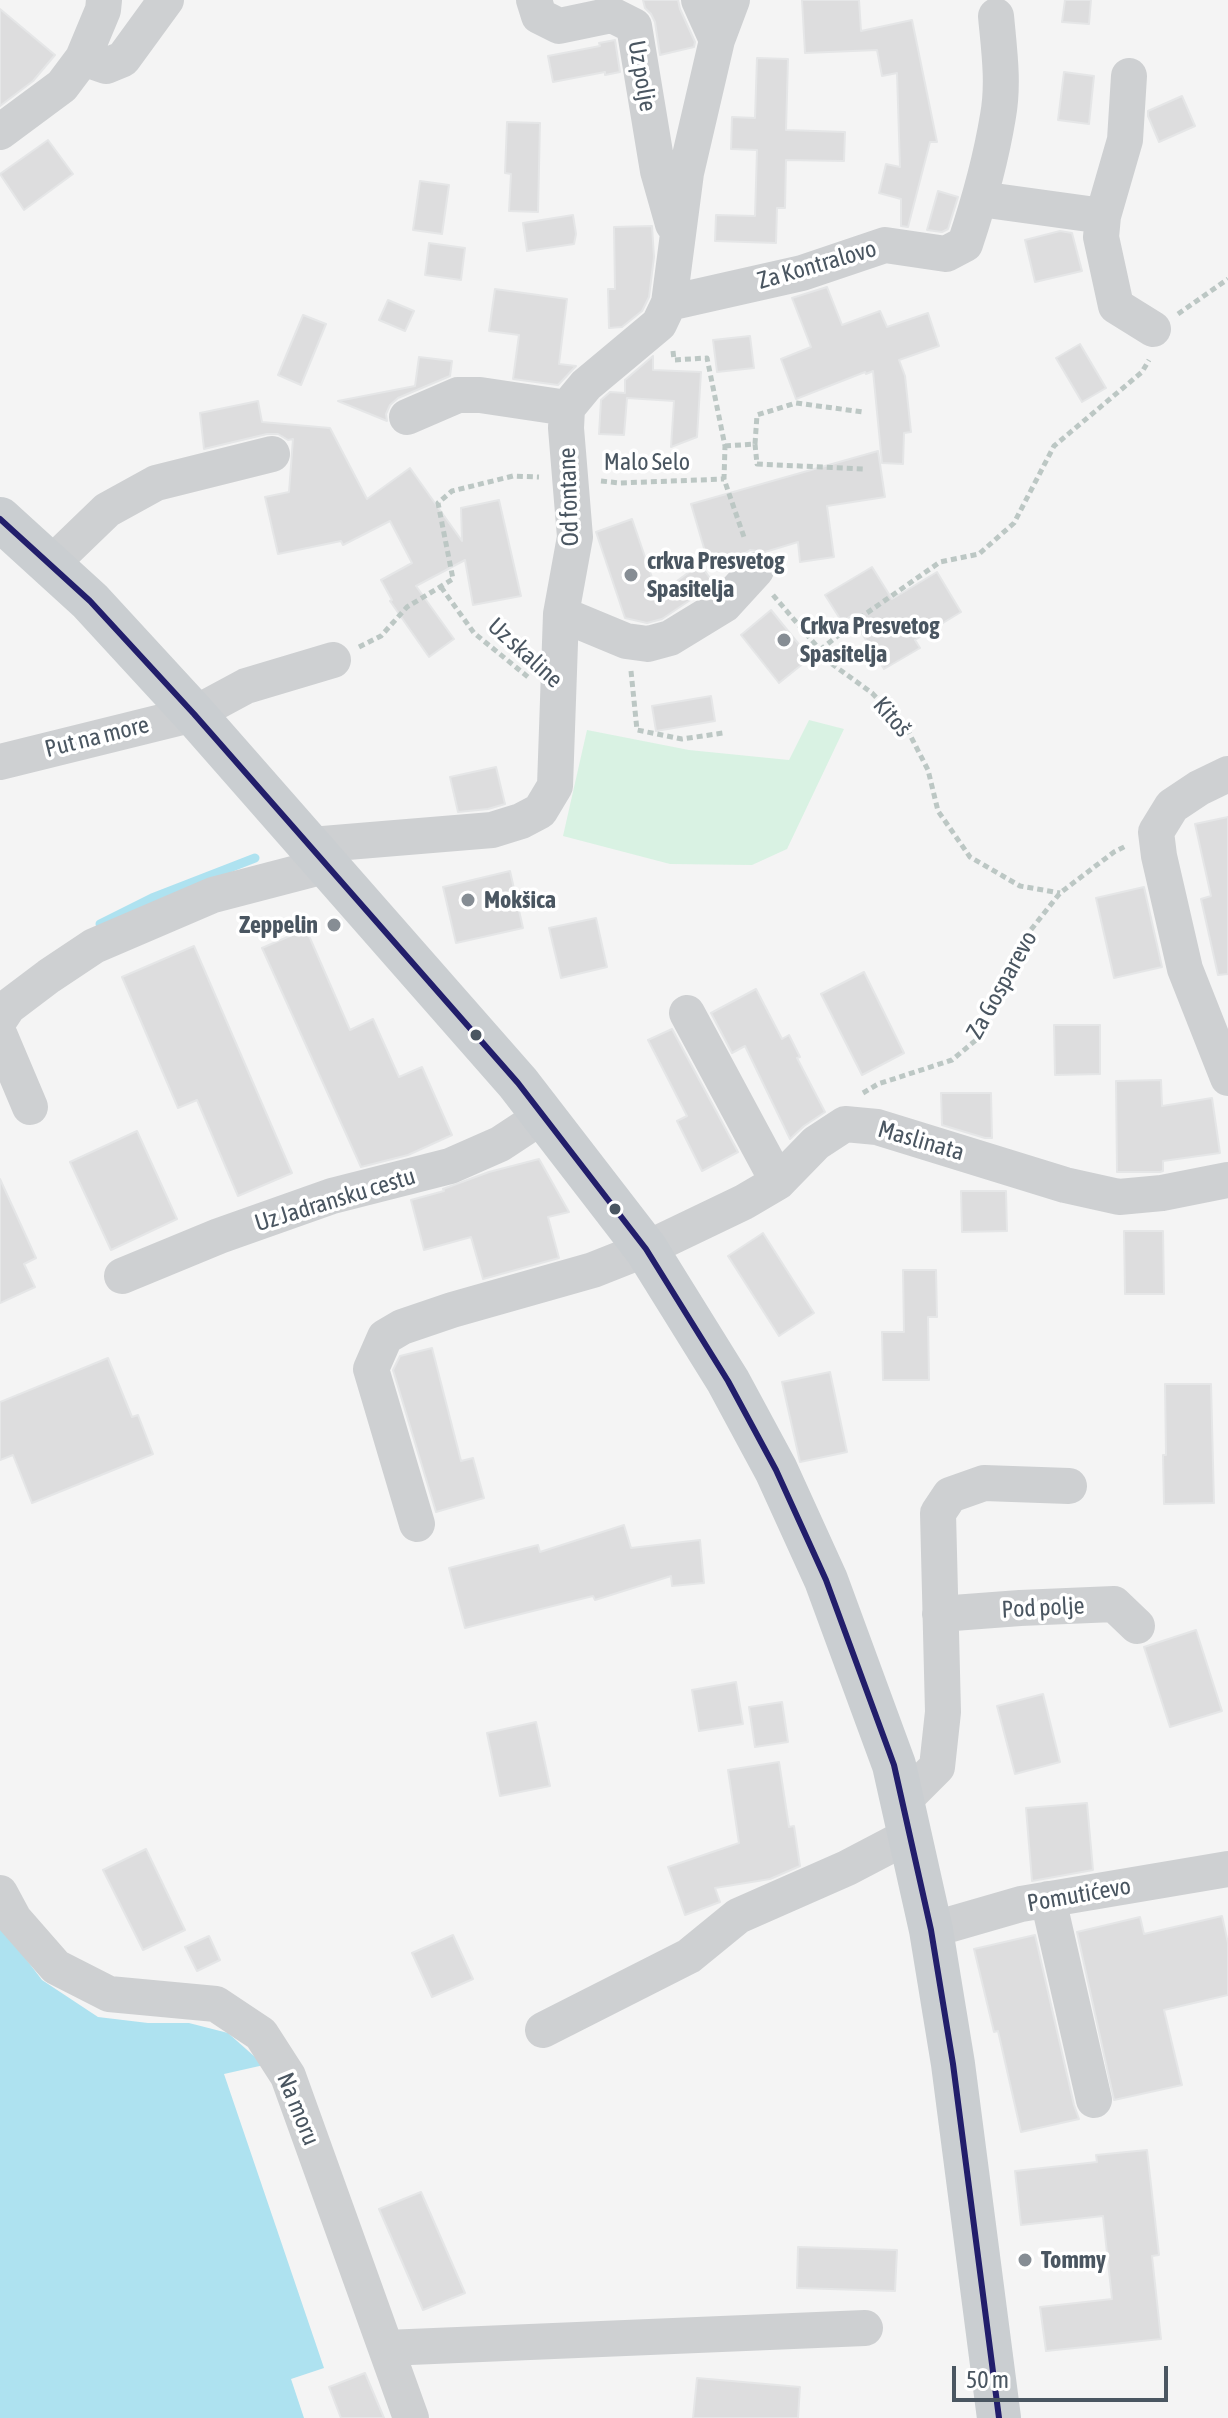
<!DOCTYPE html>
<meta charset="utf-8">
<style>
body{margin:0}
#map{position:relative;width:1228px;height:2418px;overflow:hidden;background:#f4f4f4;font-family:"Asap Condensed",sans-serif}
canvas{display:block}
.scale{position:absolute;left:952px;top:2366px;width:216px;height:36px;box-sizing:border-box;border:4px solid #4a5661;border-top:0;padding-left:10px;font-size:24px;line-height:28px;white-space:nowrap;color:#4a5661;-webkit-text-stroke:6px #fff;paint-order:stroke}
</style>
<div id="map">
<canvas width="1228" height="2418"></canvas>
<div class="scale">50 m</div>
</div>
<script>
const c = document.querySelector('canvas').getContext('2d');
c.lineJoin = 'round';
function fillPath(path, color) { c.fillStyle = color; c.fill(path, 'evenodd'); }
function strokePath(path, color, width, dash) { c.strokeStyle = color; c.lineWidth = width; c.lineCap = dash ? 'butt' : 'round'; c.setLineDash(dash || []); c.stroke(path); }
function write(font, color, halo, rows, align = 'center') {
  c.font = font + ' "Asap Condensed",sans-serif'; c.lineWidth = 7; c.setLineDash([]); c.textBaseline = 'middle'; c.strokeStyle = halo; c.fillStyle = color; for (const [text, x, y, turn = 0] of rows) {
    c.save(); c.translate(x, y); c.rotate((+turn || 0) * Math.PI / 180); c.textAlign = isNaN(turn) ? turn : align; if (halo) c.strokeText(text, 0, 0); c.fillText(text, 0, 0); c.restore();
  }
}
const green = new Path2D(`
 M809,720l35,9 -57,120 -35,16 -82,-1 -107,-28 24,-106 102,20 100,10z`);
const water = new Path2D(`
 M0,1925l42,55 56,37 50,6h41l39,10 36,32 -40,9 100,294 -33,11 13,39h-304z`);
const stream = new Path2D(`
 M100,924l52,-26 103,-40`);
const building = new Path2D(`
 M643,0h35l2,9 15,33 -1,5 -34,8 -5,-33 -4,-8 -6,-6z
 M802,0h57l2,31 51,-11 25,122h-7l-22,85 -7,-1v-27l-22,-6 7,-29 14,3 -3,-94 -15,3 -5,-26 -72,3z
 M1065,0h26l-2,24 -27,-2z
 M0,9l55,46 -22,26 -33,25z
 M615,40l5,32 -15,3v-3l-52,10 -5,-26 52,-10 -1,-3z
 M757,58l31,1 -2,71 59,2 -1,29 -58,-1 -1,48h-8l-1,35 -61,-2 1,-26 39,1 2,-66 -26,-1 1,-32 23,1z
 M1064,72l30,4 -5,48 -31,-4z
 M1182,96l13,30 -36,16 -11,-26v-5z
 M507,122l33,1 -2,89 -29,-1 2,-37 -6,-1z
 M48,140l25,34 -49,36 -24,-36z
 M420,181l29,4 -7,49 -29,-4z
 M938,191l20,6 -10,32 -6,3 -15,-2z
 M573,215l3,19 -2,10 -47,7 -4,-28z
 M652,226l2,31 -5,40 -7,14 -20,16 -13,1 -1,-39h7l-1,-62z
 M1060,231l12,2 10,38 -47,11 -10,-42z
 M429,243l36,5 -4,32 -36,-5z
 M827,287l15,38 38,-14 7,16 41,-14 11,33 -40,14 6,16 6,56 -7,1 -1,31 -21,-1 -9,-92 -7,3 -1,-2 -69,27 -15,-40 30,-12 -19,-49z
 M495,289l72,10 -8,65 17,2 -18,19 -45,-6 6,-44 -30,-4z
 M388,300l26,11 -9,20 -26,-11z
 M303,315l23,9 -25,61 -23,-10z
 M750,336l4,32 -37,4 -4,-32z
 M1080,344l26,44 -24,14 -26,-44z
 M653,356v14l48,2 -4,65 -26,10 3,-46 -47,-3 -3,37 -25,-1 2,-34 9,-8 15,1v-13z
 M419,357l33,4 -2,15 -52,22 -8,7 -4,9 1,7 -49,-20 77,-15z
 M258,401l4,21 68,6 37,71 43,-31 52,73 -1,-33 38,-8 22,96 -48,9 -8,-45 -49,26 38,53 -25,18 -39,-56 2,-1 -11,-20 31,-17 -22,-42 -47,24 -2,-4 -63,13 -13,-57 24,-5 4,-53 -5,1 -10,-6h-11l-63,15 -4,-36z
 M878,451l7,46 -58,9 7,51 -34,5 -2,-20 -33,10 -15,-2 -9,6 -32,9 -18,-61z
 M632,519l26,76 42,-31 14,20 -52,35 -15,4 -22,-5 -29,-86z
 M872,567l20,32 45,-27 24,40 -46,28 5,8 -36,21 -33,-53 -9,6 -17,-27z
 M771,610l39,48 -31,25 -38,-48z
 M711,696l4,25 -59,10 -4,-25z
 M496,767l9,37 -17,5 -30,3 -8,-35z
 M1228,817v157l-10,1 -17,-76 10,-3 -16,-72z
 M510,871l13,57 -67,15 -13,-56z
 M1144,887l18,80 -48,11 -18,-80z
 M596,918l11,49 -46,11 -12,-50z
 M306,929l44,101 23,-11 26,58 23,-10 30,68 -44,20 -47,12 -99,-219z
 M194,946l98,227 -54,23 -41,-96 -19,8 -56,-131z
 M864,972l40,81 -42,22 -41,-81z
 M756,989l26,50 7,-4 11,22 -3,1 28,54 -21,14 -14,13 -45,-93 -13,7 -21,-40z
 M1054,1025h46v49l-45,1z
 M672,1029l66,123 -36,19 -25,-50 10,-5 -39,-76z
 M1161,1080l1,26 50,-8 8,55 -57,8v10l-3,1h-43l-1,-91z
 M941,1093h50l1,45h-7l-43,-13z
 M137,1131l40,88 -66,31 -41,-88z
 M539,1159l30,53 -21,5 11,41 -76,21 -12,-42 -47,13 -13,-50 33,-9 -1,-2 46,-17z
 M0,1179l36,79 -12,6 11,23 -35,16z
 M961,1191h45l1,40 -45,1z
 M1124,1231h39l1,63h-39z
 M763,1233l51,80 -35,23 -51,-80z
 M903,1270h33l1,47h-9l1,63h-46l-1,-48h22z
 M432,1348l29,113 12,-3 11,40 -48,14 -43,-142 7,-14z
 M108,1358l24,59 6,-2 15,39 -121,49 -19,-48 -13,5v-58z
 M830,1372l17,80 -47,10 -18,-80z
 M1165,1384h46l3,119 -50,1 -1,-49h3z
 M624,1525l7,23 69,-8 4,43 -32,3 -1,-10 -76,24 -2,-4 -128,32 -16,-60 89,-23 2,7z
 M1196,1630l26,81 -52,16 -26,-80z
 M736,1682l7,42 -44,7 -7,-41z
 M1043,1694l17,68 -45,12 -18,-68z
 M782,1702l6,40 -33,5 -6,-40z
 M536,1722l14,64 -50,10 -13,-63z
 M779,1762l10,65 5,-1 6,40 -30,13 -55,9 5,14 -35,13 -17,-48 71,-24 -11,-73z
 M1087,1803l6,67 -61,11 -6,-73z
 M146,1849l39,81 -42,20 -40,-80z
 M1222,1916l6,27v52l-64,15 18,75 -68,15 -37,-168 63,-15 4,17z
 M453,1935l20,44 -41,18 -20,-44z
 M1035,1935l39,170 5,14 -58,13 -23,-101 -4,1 -20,-83z
 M209,1936l11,24 -23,11 -12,-24z
 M1147,2150l12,105 -7,1 9,83 -115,12 -6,-44 72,-8 -9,-83 -82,9 -6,-54 82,-9 -1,-7z
 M421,2192l44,101 -42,17 -44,-101z
 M798,2247l99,3 -2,41 -98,-3z
 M365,2373l19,45h-43l-12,-31z
 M697,2378l103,9 -2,31h-105z`);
const path = new Path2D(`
 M1178,314l50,-35
 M673,351l1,9 33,-2 18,88 -1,33 21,61
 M755,444l2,-29 39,-12 67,9
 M725,446l30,-2 2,20 107,5
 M601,481l19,2 104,-4
 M441,587l33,46 54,44
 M773,595l59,69 40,29 35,36 21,41 10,41 32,46 50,29 40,7
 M359,647l22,-11 26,-29 46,-28 -15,-76 14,-12 61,-15 26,1
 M820,650l44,-35 76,-53 39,-8 35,-31 40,-77 88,-74 7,-12
 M631,671l6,59 45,9 41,-6
 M863,1093l15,-9 74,-24 24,-20 50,-104 34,-43 54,-41 12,-6`);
const minor = new Path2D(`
 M534,0l5,16 20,10 53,-11 22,11 24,145 15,53
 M699,0l18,40
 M83,58l23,8 17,-7 43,-59
 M1129,76l-4,64 -22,76 -2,21 15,69 37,23
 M0,132l62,-46 21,-28 20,-48 1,-10
 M980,199l123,17
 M669,303l133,-30 83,-28 61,9 19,-10c14,-42 26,-85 33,-128 6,-33 1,-67 -2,-100
 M407,417l51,-22h22l87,13
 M50,565l57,-55 49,-27 116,-29
 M561,614l65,27 22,3 22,-6 54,-33 32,-35
 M0,762l194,-48 52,-28 87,-26
 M1228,774l-29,14 -27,18 -16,26 3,24 26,113 43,109
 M311,845l181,-15 29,-9 19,-10 15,-25 6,-172 14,-77 -9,-109 1,-20 19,-23 73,-61 10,-21 17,-130 31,-133 15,-40
 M687,1013l91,169
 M0,1019l8,-12 41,-31 45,-30 119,-51 115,-30
 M0,1036l30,71
 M122,1276l97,-40 113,-40 118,-30 50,-22 44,-29
 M417,1524l-46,-155 14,-32 17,-10 50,-17 141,-40 53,-21 98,-47 34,-20 38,-39 29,-19 32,3 188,58 54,12 43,-4 66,-13
 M940,1614l80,-6 94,-4 23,22
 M902,1802l35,-35 6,-55 -5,-199 12,-18 34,-12 85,3
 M0,1893l14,26 42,48 53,27 107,10 45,30 27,42 123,342
 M1048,1899l46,201
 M931,1930l90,-26 207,-35
 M543,2030l146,-74 49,-40 109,-48 63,-33
 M386,2348l479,-20`);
const major = new Path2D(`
 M0,519l90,82 104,113 324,369 128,166 82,132 48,89 50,110 68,185 37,165 22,134 46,354`);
const bus1 = new Path2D(`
 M0,519l90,82 104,113 324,369 128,166 82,132 48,89 50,110 68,185 37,165 22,134 46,354`);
const markers = [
 [631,575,8,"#868d94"],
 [784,640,8,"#868d94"],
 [468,900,8,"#868d94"],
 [334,925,8,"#868d94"],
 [476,1035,7,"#4a5661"],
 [615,1209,7,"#4a5661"],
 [1025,2260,8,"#868d94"]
];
const streetNames = [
 ["Uz polje",642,76,80],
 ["Za Kontralovo",817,265,-16],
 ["Malo Selo",647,462],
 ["Od fontane",569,497,-92],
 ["Uz skaline",525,653,42],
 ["Kitoš",892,717,49],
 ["Put na more",97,737,-14],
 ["Za Gosparevo",1002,985,-61],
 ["Maslinata",921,1141,16],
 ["Uz Jadransku cestu",335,1200,-17],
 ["Pod polje",1043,1608,-3],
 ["Pomutićevo",1079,1895,-10],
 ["Na moru",298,2109,68]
];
const poiNames = [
 ["crkva Presvetog",647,561],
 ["Spasitelja",647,589],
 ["Crkva Presvetog",800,626],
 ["Spasitelja",800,654],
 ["Mokšica",484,900],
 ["Zeppelin",318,925,"right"],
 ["Tommy",1041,2260]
];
fillPath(green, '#d9f2e3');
fillPath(water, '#aee2f0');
strokePath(stream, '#aee2f0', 9);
fillPath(building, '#ddddde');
strokePath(building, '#e5e6e7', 2);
strokePath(path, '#bcc7c4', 5, [6, 4]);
strokePath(minor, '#ced0d2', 36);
strokePath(major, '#caced1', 44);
strokePath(bus1, '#221e6b', 6);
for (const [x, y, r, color] of markers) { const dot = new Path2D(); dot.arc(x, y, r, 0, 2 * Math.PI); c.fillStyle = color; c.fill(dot); strokePath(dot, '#fff', 3); }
write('24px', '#4a5661', '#fff', streetNames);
write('bold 24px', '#4a5661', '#fff', poiNames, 'left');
</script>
